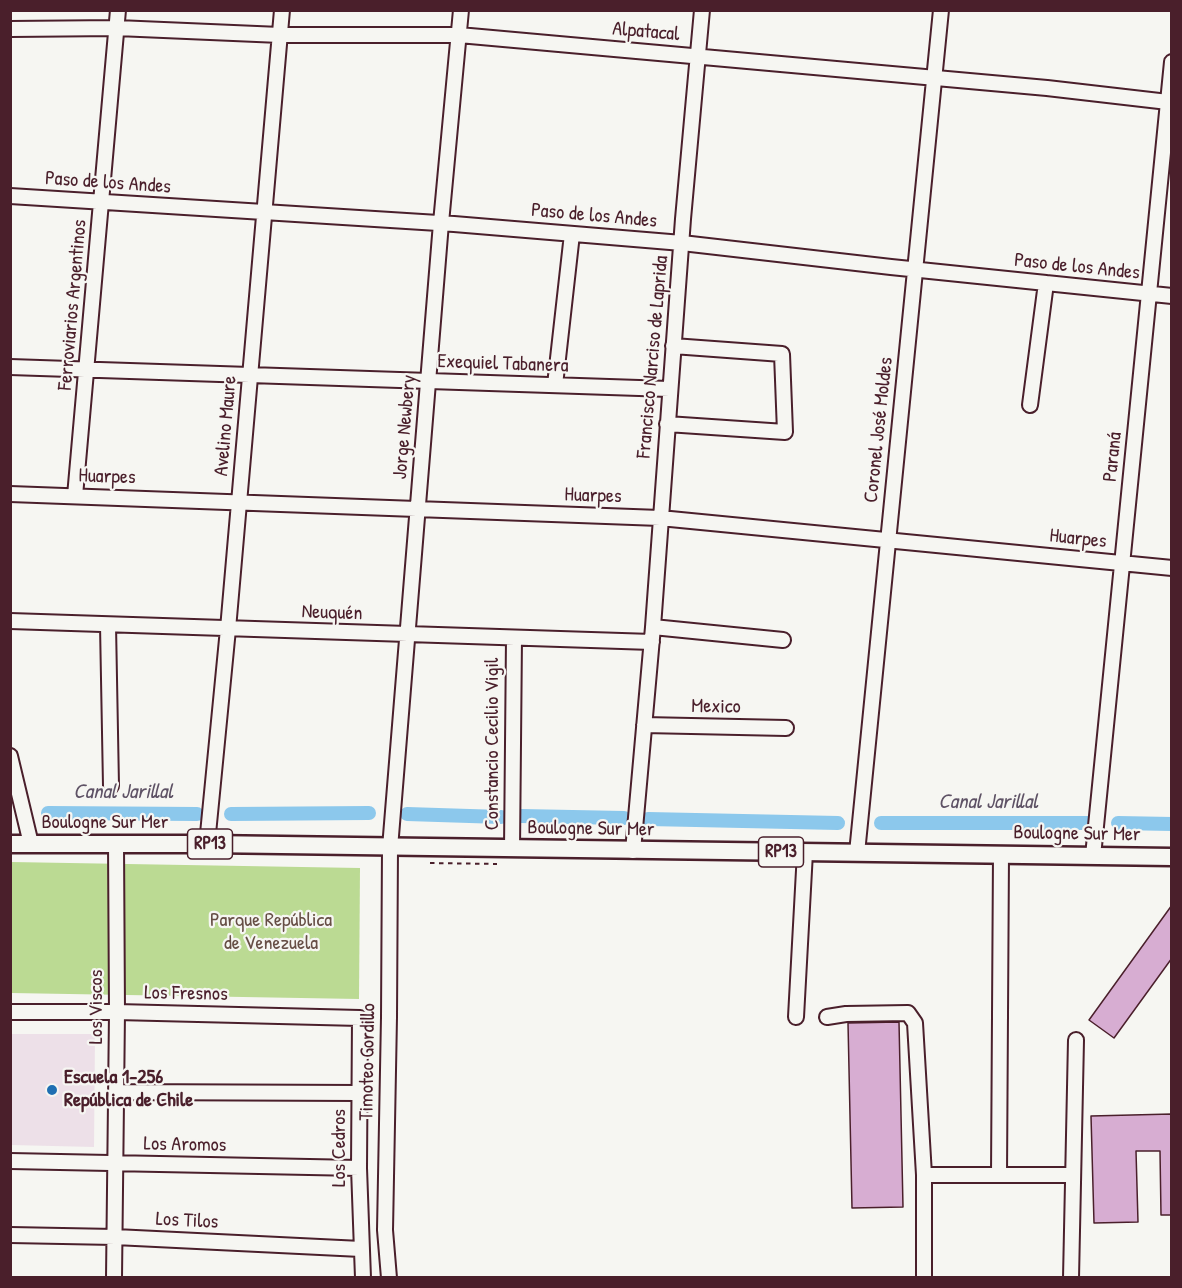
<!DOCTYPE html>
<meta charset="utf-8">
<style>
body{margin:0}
#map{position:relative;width:1182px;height:1288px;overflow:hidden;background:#f6f6f2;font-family:"Patrick Hand",sans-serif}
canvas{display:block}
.frame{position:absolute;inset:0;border:12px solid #4a1f2b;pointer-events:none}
</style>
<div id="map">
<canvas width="1182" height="1288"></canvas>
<div class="frame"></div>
</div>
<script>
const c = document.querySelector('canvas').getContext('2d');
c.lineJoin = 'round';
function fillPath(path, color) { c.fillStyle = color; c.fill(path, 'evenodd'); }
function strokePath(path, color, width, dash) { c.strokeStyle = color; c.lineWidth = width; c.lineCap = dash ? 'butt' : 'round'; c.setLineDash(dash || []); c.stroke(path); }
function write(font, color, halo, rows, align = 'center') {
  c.font = font + ' "Patrick Hand",sans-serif'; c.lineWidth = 4.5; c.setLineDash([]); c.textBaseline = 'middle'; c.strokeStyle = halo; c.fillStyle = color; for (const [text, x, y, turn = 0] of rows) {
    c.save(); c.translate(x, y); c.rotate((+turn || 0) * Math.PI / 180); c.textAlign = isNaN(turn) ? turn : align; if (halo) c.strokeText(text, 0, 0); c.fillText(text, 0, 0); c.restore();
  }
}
const built = new Path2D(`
 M11,1034h84l-1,113 -83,-2z`);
const green = new Path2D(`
 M11,862l349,6 -1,131 -348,-6z`);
const canal = new Path2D(`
 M48,813l149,1
 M231,814l138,-1
 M407,814l94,3
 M521,816l103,2
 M648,819l190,4
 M881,823h214
 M1118,823l54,1`);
const building = new Path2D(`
 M1172,905v53l-58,80 -25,-18z
 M899,1022l4,185 -51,1 -4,-185z
 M1172,1114v101h-11l-1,-64h-24l2,71 -44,1 -3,-107z`);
const path = new Path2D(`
 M430,863l67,1`);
const minor = new Path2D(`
 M10,29l107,-1 163,7h179l588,53 121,14
 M10,196l444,28 228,19 209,24 281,29
 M10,367l659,22
 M555,385l17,-151
 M1030,405l16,-122
 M667,424l118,8 -3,-78 -109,-8
 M10,494l650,24 512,50
 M75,496l43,-486
 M10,621l642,21
 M108,625l3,161
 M653,627l130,13
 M644,725l142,3
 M10,756l21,88
 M207,844l21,-215 54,-619
 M512,849l2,-211
 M633,851l20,-224 30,-408 19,-209
 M857,853l84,-843
 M1093,856l79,-794
 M10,1012h107l243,6 -1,150 4,110
 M796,1017l9,-165
 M827,1017l19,-3 62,-1 7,10 9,152v103
 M116,1092l244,1
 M10,1161l349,7
 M924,1175h149
 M999,1175l2,-321
 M10,1235l105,2 246,12
 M114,1278l3,-266 -1,-168
 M389,1278l-4,-48 4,-213 1,-169 51,-625 20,-213
 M1071,1278l5,-238`);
const major = new Path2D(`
 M10,844h197l965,13`);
const markers = [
 [52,1090,6,"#1f6fb2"]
];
const shields = [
 [210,844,45],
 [781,852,45]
];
const shieldNames = [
 ["RP13",210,844],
 ["RP13",781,852]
];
const streetNames = [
 ["Alpatacal",646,32,5],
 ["Paso de los Andes",108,183,4],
 ["Paso de los Andes",594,216,5],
 ["Paso de los Andes",1077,267,6],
 ["Ferroviarios Argentinos",73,305,-85],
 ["Francisco Narciso de Laprida",653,357,-85],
 ["Exequiel Tabanera",503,364,2],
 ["Avelino Maure",226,426,-85],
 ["Jorge Newbery",405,427,-85],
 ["Coronel José Moldes",879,430,-84],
 ["Paraná",1113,457,-84],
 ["Huarpes",107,477,2],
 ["Huarpes",593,496,2],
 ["Huarpes",1078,539,6],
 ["Neuquén",332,613,2],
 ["Mexico",716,707,1],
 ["Constancio Cecilio Vigil",493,744,-90],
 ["Boulogne Sur Mer",105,823],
 ["Boulogne Sur Mer",591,829,1],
 ["Boulogne Sur Mer",1077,834,1],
 ["Los Fresnos",186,994,1],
 ["Los Viscos",97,1007,-90],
 ["Timoteo Gordillo",368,1062,-89],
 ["Los Aromos",185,1145,1],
 ["Los Cedros",340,1148,-90],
 ["Los Tilos",187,1221,3]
];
const parkNames = [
 ["Parque República",271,921],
 ["de Venezuela",271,944]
];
const poiNames = [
 ["Escuela 1-256",64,1078],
 ["República de Chile",64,1101]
];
const waterNames = [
 ["Canal Jarillal",123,792],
 ["Canal Jarillal",988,802]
];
fillPath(built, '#ede0e8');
fillPath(green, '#bbda93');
strokePath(canal, '#8cc8ec', 14);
fillPath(building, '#d7add2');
strokePath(building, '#4a1f2b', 1.5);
strokePath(minor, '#4a1f2b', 18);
strokePath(major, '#4a1f2b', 21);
strokePath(path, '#4a1f2b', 2, [4.5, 4.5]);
strokePath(minor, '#f6f6f2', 14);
strokePath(major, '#f6f6f2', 16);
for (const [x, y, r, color] of markers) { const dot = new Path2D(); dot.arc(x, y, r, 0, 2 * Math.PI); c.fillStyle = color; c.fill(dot); strokePath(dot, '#f6f6f2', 2); }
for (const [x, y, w] of shields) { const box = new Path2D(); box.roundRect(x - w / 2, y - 15, w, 30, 4.5); c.fillStyle = '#f6f6f2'; c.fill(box); strokePath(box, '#4a1f2b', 1.5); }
write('bold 18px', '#4a1f2b', null, shieldNames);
write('20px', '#4a1f2b', '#f6f6f2', streetNames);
write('20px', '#664e45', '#f6f6f2', parkNames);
write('bold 20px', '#4a1f2b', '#f6f6f2', poiNames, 'left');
write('italic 21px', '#5e5265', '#f6f6f2', waterNames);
</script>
